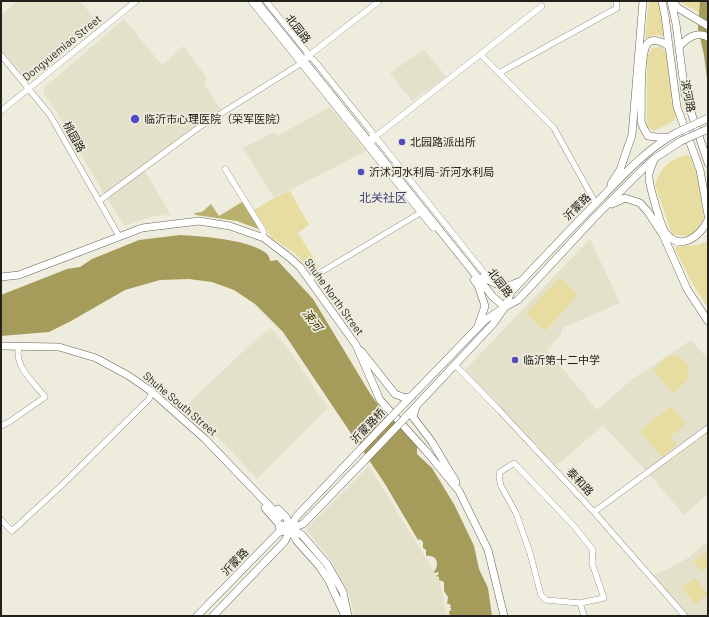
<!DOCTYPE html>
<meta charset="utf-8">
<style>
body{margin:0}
#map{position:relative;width:709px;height:617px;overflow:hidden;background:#eeecdd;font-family:Barlow,sans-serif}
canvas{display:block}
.frame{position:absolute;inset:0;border:2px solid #22211c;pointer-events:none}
</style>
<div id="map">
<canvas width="709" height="617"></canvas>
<div class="frame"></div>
</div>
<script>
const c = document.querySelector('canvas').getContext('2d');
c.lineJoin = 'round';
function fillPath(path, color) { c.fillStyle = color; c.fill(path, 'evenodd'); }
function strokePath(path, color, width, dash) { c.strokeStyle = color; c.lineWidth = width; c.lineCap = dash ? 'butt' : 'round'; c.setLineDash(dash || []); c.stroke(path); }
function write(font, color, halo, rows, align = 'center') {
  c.font = font + ' Barlow,"Noto Sans SC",sans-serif'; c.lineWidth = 3.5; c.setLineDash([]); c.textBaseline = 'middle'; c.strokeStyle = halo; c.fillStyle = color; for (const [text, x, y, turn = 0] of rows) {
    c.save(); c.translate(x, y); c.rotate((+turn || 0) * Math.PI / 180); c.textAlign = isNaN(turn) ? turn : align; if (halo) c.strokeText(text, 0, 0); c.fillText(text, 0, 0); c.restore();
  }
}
const built = new Path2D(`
 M18,1h62l18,22 -70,58 -27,-32v-34z
 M124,19l38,46 21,-19 24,32 -3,6 17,26 -117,84 -48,-83 -12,-17v-6z
 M424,49l22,28 -34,24 -22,-28z
 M330,107l36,44 -92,47 -31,-50 31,-16 3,4z
 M144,170l27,45 -17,1 -30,10 -17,-29z
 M590,239l30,64 -58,25v5l-15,17 50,60 34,-30 60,-40 17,19v135l-24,21 -36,-42 -45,-48 3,-2 -50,43 -91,-96z
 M271,328l21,26 36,54 -71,71 -45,-48 -27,-22 7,-9 61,-58z
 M369,466l71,115 7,35h-93l-5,-22 -17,-32 -24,-30 -1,-4z
 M708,541v75h-18l-36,-40 34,-18z`);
const green = new Path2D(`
 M649,1h10l6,35 -11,-1 -9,3z
 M678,1h22v12z
 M661,47l6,6 2,22 7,43 -6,5 -16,8 -7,-5v-70l5,-8z
 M686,155l5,2 7,21 3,23 3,17c-8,15 -14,21 -32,16l-17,-49c6,-17 13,-25 31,-30z
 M290,191l19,34 -11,8 21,34 -8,5 -15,-18 -24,-16 -18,-28 20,-12z
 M708,241v67l-16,-25 -18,-36 24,-2z
 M560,278l18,17 -33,36 -19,-18z
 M674,355l9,4 5,6 1,10 -3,7 -13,11 -20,-23 13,-12z
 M671,406l15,18 -16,13 7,8 -15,12 -22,-26z
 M708,551v16l-6,4 -8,-9z
 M695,578l13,16 -12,11 -14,-17z`);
const forest = new Path2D(`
 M242,202l16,25v2l-21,-8 -41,-6 -2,-2 8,-1 9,-8 8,12z`);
const water = new Path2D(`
 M700,1h8v86l-4,-32 -6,-26z
 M180,235c20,1 75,5 88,20 1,2 2,4 2,6l7,-1 36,39 58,96 11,15 35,34v10l15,14 23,38 19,40 5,23 9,19 4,28h-40l-3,-2v-3l2,-1v-2l-2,-1h2l-1,-3h-3l1,-7 -4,-6v-9l-5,-2v-3l-3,-1 3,-2 -1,-2 -3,1 -1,-1c6,-8 3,-18 -8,-16v-6l-3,-2v-6l-3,-3 -2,1 -33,-56 -102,-152 -28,-28 -21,-14 -22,-8 -23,-3 -29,1 -35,10 -54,31 -22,11 -48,4v-41l66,-26 13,-2 12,-8 47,-19z`);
const minor = new Path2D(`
 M251,1l182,227
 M266,1l41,51v5
 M1,55l49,60 69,121
 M481,55l73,73 42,76
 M307,57l6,2 59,73v8h6l112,140
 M307,57l72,-56
 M499,73l118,-65 -1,-7
 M1,111l135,-110
 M371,140l171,-134
 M225,169l38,61 1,8
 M99,201l99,-73 99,-62 6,-5
 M313,277l107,-64
 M455,365l45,46 94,101 91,104
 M1,426l8,-4 36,-25c-10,-13 -32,-32 -26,-50
 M514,463l60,63 19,24 -1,13 12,35 -24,5 -34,-3 -5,-5 -11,-42 -14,-40 -15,-27 -2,-9 1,-5z
 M594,512l114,-84
 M1,520l11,11 50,-46 87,-86 3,-7
 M580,603l4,13`);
const major = new Path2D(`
 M256,1l218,272 19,24 12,10
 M662,1l3,15 12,91 23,63 8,45
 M671,1l5,23 9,70 23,69
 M672,1l6,7 30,18
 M679,47c8,-9 17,-16 29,-10
 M669,137h-13l-8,-1 -5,-9 -2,-6c1,-16 -2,-65 6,-77 5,-7 16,-2 22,2
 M654,160c-2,5 -5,10 -5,15 -1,8 12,51 16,57 15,21 35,4 43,-12
 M611,184l9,-14 12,-35 11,-134
 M612,204l13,-6 15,5 8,9 15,23 24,54 21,32
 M1,277l18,-2 123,-47 57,-7 31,5 34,12 26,20 10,9 56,78 24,55 46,51 33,40 29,59 16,66
 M483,277c12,7 22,13 35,5
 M474,280l4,5 7,21 -7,20
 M1,346l58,1 37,11 33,18 23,16 53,47 75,78
 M361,351l34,43 10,4 7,-2
 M416,407l-2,6 -1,4 19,25 24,40
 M397,411l88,-91 20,-13 13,-7 76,-82 51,-51 10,-9 26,-17
 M404,419l89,-95 12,-17 6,-15c30,-32 60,-64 91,-95 23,-24 45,-48 74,-64
 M265,508l14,16v3
 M278,509l8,8 10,23 24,27 9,14 16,35
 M279,524l12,4 11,7 25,29 16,28 5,24
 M197,616l81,-83 25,-9 60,-62
 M213,616l72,-75 11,-24 59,-62`);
const majorBridge = new Path2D(`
 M676,133l32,-15
 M681,141l27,-12
 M355,455l42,-44
 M363,462l41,-43`);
const markers = [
 [135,119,5,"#534ac1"],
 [402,142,4,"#534ac1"],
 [361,172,4,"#534ac1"],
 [515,360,4,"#534ac1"]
];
const streetNames = [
 ["北园路",298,29,52],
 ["Dongyuemiao Street",62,48,-39],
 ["滨河路",688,96,79],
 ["桃园路",74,137,61],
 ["沂蒙路",577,207,-45],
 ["北园路",500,283,53],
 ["Shuhe North Street",334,297,54],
 ["Shuhe South Street",180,404,40],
 ["沂蒙路桥",368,426,-46],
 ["泰和路",580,482,47],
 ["沂蒙路",235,562,-46]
];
const poiNames = [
 ["临沂市心理医院（荣军医院）",144,119],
 ["北园路派出所",410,142],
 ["沂沭河水利局-沂河水利局",369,172],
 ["临沂第十二中学",523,360]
];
const neighbourhoodNames = [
 ["北关社区",383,198]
];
const waterNames = [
 ["涑河",312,320,52]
];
fillPath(built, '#e4e1cb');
fillPath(green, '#e7dda0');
fillPath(forest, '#bab06e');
fillPath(water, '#a59b5a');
strokePath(minor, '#666458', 6);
strokePath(major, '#666458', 8);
strokePath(minor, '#fff', 5.5);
strokePath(major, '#fff', 7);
strokePath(majorBridge, '#666458', 8, []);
strokePath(majorBridge, '#fff', 7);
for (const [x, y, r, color] of markers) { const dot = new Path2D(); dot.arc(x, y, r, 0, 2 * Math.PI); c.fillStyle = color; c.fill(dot); strokePath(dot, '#eeecdd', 1.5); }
write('11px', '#22211c', '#eeecdd', streetNames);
write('11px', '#22211c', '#eeecdd', poiNames, 'left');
write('12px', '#3f407c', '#eeecdd', neighbourhoodNames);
write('italic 12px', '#433c05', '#eeecdd', waterNames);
</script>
